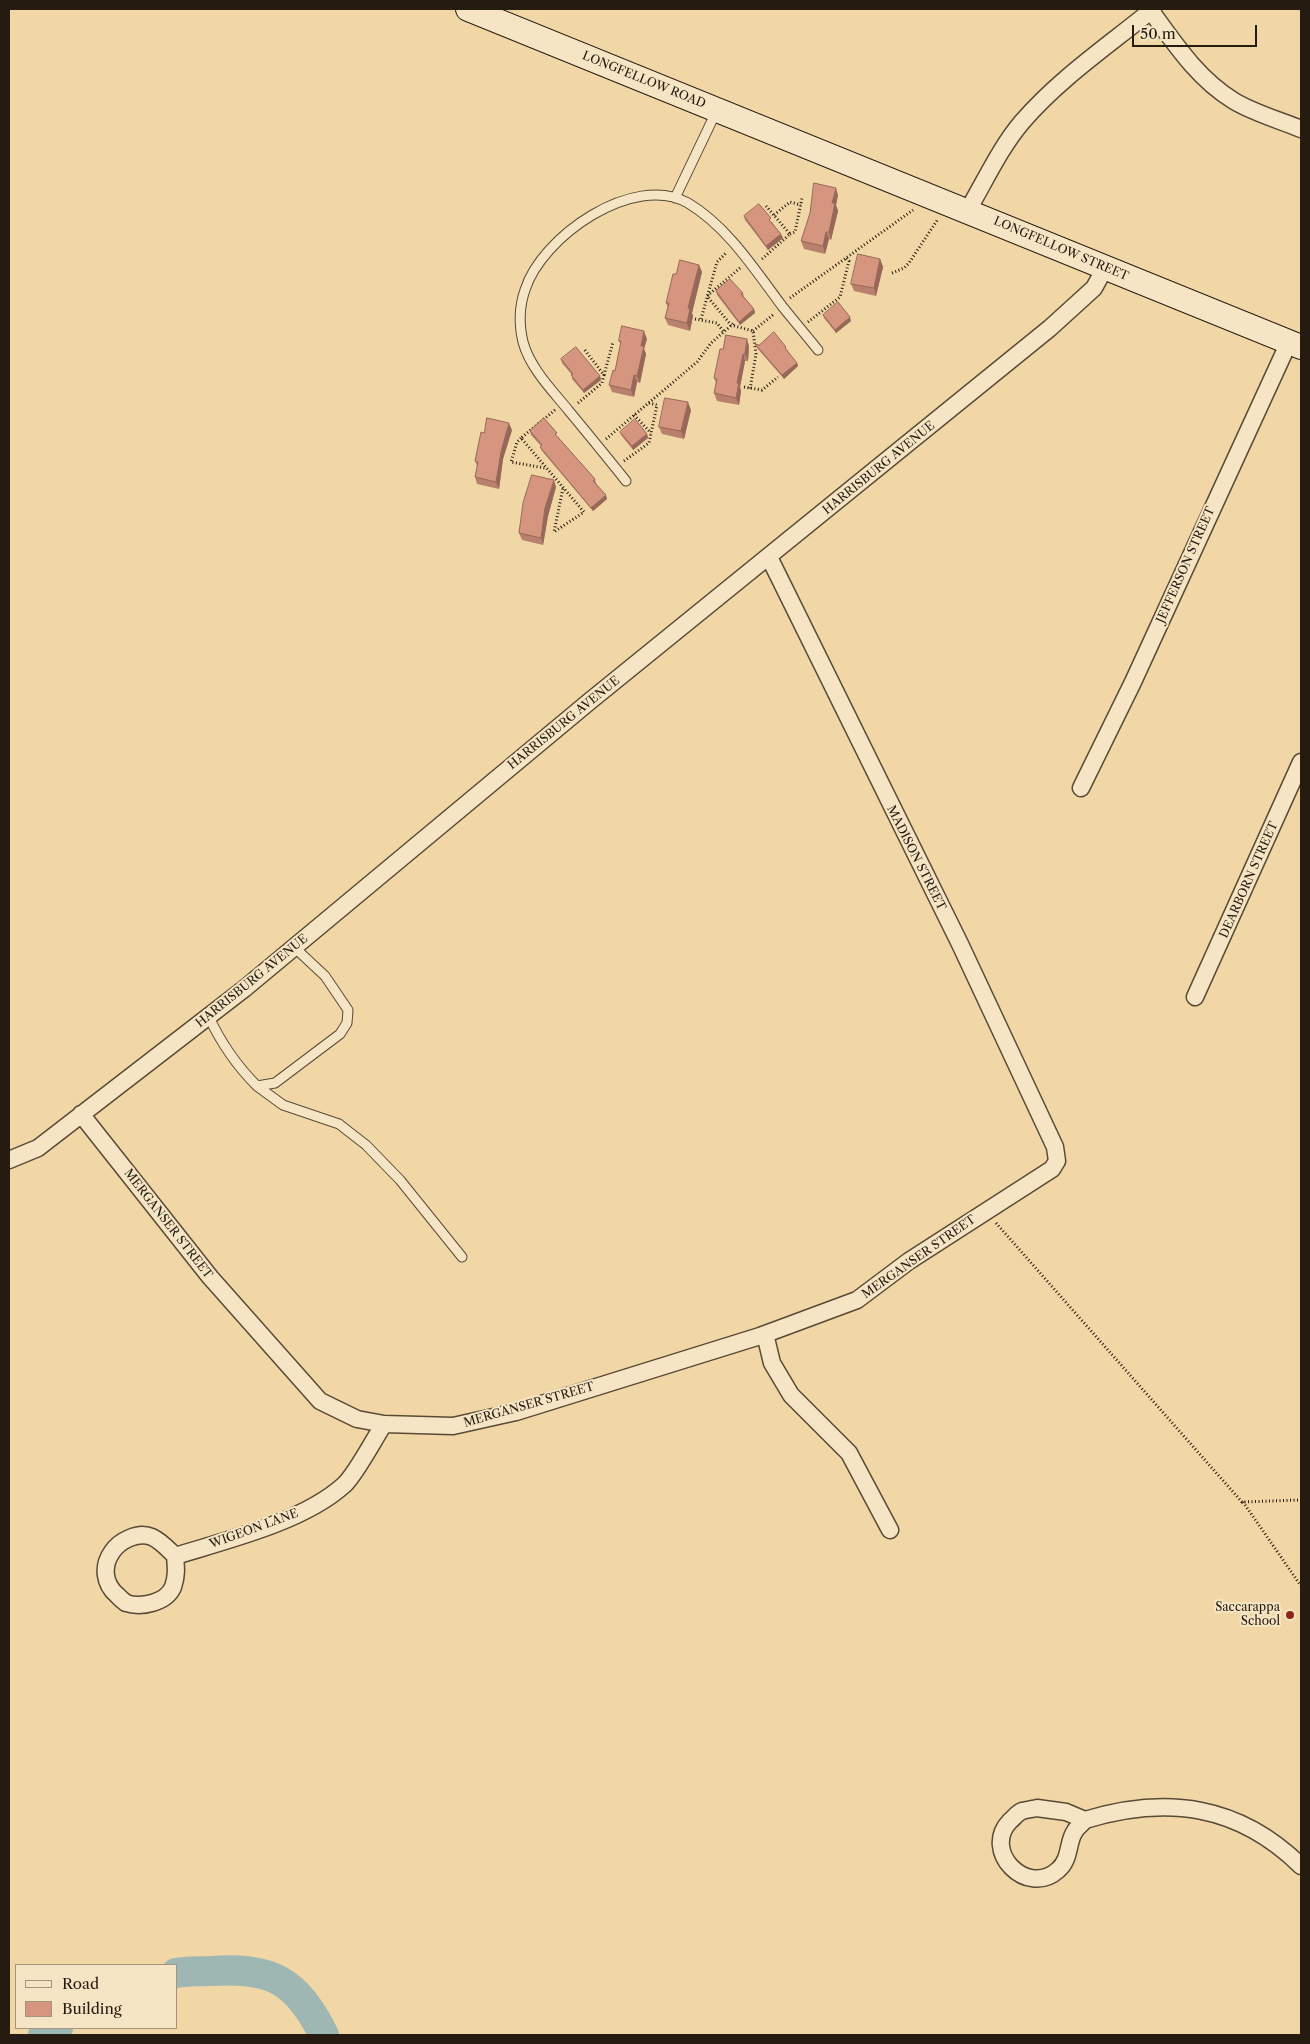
<!DOCTYPE html>
<style>
body{margin:0}
#map{position:relative;width:1310px;height:2044px;overflow:hidden;background:#f1d7a6;font-family:"Libre Caslon Text",serif}
canvas{display:block}
.frame{position:absolute;inset:0;border:10px solid #251b10;pointer-events:none}
.legend{position:absolute;left:15px;top:1964px;width:162px;height:65px;box-sizing:border-box;background:#f6e5c5;border:1px solid #a2947d;margin:0;padding:6px 9px;list-style:none;font-size:15px;color:#251b10}
.legend li{display:flex;align-items:center;gap:10px;height:25px}
.legend b{width:25px;border:1px solid #a2947d}
.scale{position:absolute;left:1132px;top:25px;width:125px;height:22px;box-sizing:border-box;border:2px solid #251b10;border-top:0;padding-left:6px;font-size:15px;line-height:18px;white-space:nowrap;color:#251b10;-webkit-text-stroke:4px #f6e5c5;paint-order:stroke}
</style>
<div id="map">
<canvas width="1310" height="2044"></canvas>
<div class="frame"></div>
<ul class="legend">
<li><b style="height:6px;background:#f6e5c5"></b>Road</li>
<li><b style="height:14px;background:#d6957f"></b>Building</li>
</ul>
<div class="scale">50 m</div>
</div>
<script>
const c = document.querySelector('canvas').getContext('2d');
c.lineJoin = 'round';
function strokePath(path, color, width, dash) { c.strokeStyle = color; c.lineWidth = width; c.lineCap = dash ? 'butt' : 'round'; c.setLineDash(dash || []); c.stroke(path); }
function fillPath(path, color) { c.fillStyle = color; c.fill(path, 'evenodd'); }
function write(font, color, halo, rows, align = 'center') {
  c.font = font + ' "Libre Caslon Text",serif'; c.lineWidth = 4; c.setLineDash([]); c.textBaseline = 'middle'; c.strokeStyle = halo; c.fillStyle = color; for (const [text, x, y, turn = 0] of rows) {
    c.save(); c.translate(x, y); c.rotate((+turn || 0) * Math.PI / 180); c.textAlign = isNaN(turn) ? turn : align; if (halo) c.strokeText(text, 0, 0); c.fillText(text, 0, 0); c.restore();
  }
}
const river = new Path2D(`
 M176,1973c11,-2 23,-2 35,-2 61,-4 85,9 113,64
 M43,2035l15,-7`);
const path = new Path2D(`
 M774,215l16,-13 11,3
 M790,234l5,-2 7,-34
 M762,259l28,-25 -24,-28
 M740,268l-33,28 24,29 22,6 3,23 -6,35
 M892,273l12,-5 5,-5 29,-44
 M790,298l123,-88
 M695,319l22,4 7,9
 M701,319l16,-57 10,-10
 M808,322l32,-25 9,-36 -4,-3
 M753,331l21,-17
 M604,375l9,-33
 M744,387l18,3 16,-13
 M578,403l24,-20 2,-8 -20,-26
 M555,410l-34,28 63,74 -30,20 9,-44
 M634,415l17,18
 M521,438l-4,4 -6,20 34,6
 M606,439l91,-77 14,-19 23,-20
 M624,461l25,-18 8,-38 -8,-2
 M996,1223l246,279 59,-2
 M1243,1502l58,84`);
const lane = new Path2D(`
 M675,198l42,-88
 M626,481c-19,-24 -38,-47 -57,-70 -17,-21 -39,-43 -46,-69 -4,-17 -4,-35 2,-52 16,-53 109,-118 163,-87 40,24 67,67 94,103 12,15 24,29 36,44
 M209,1017c12,26 28,49 48,69l18,-3 65,-49 7,-11 1,-13 -23,-34 -31,-29
 M257,1086l26,19 56,19 27,21 34,35 62,77`);
const street = new Path2D(`
 M1151,11c24,33 47,68 83,90 20,12 45,19 67,28
 M968,210c17,-29 32,-62 54,-88 38,-44 87,-77 131,-113
 M1081,788l52,-106 156,-340
 M1195,997l106,-235
 M81,1114l129,163 110,124 37,18 27,5 69,2 63,-14 244,-76 97,-36 52,-39 143,-92 5,-8 -2,-14 -95,-203 -191,-387
 M9,1160l29,-12 206,-159 346,-288 460,-373 44,-40 11,-20
 M765,1334l7,29 19,32 58,58 41,77
 M175,1556c1,11 2,20 -2,31 -7,16 -32,21 -47,16 -3,-2 -6,-5 -9,-8 -13,-11 -15,-29 -5,-43 7,-11 26,-21 40,-15 9,4 16,12 23,19 52,-16 128,-34 169,-71 12,-11 30,-46 40,-61
 M1037,1808l29,4 19,8c-3,4 -8,7 -10,11 -8,11 -4,28 -17,39 -31,28 -77,-19 -48,-49 4,-3 7,-8 12,-10 4,-1 10,-2 15,-3z
 M1085,1820c82,-25 154,-15 216,46`);
const secondary = new Path2D(`
 M468,9l833,338`);
const wall = new Path2D(`
 M838,195l-2,10 2,6 -7,29 -2,-1 -4,15 -21,-5 -3,-8z
 M744,216l28,6 11,16 -15,12 -23,-30z
 M880,259l3,8 -7,29 -22,-5 -3,-7z
 M699,265l3,7 -10,41 1,3 -3,15 -22,-6 -3,-7 3,-10 -2,-5 10,-29z
 M716,291l27,2 1,4 10,12 1,4 -15,12 -23,-30z
 M823,315l28,6 -15,12 -12,-15z
 M647,339l-3,10 2,5 -6,29 -3,-1 -3,15 -22,-5 -3,-7 6,-14 6,-26 -2,-4z
 M755,344l33,6 -1,1 10,12 1,3 -14,13 -27,-31z
 M749,346l-1,15h-3l-5,26 1,4 -2,14 -22,-4 -3,-8 2,-10 -2,-5 9,-29z
 M561,359l39,17 1,4 -17,13 -12,-14v-4l-10,-12z
 M691,410l-7,29 -22,-5 -3,-7z
 M512,430l-9,29 -4,30 -22,-5 -2,-7 2,-11 -2,-5 9,-28z
 M530,431l28,6 37,42 1,4 11,16 -14,12 -51,-60 -2,-4 1,-1 -10,-11z
 M620,432l27,2 1,4 -15,12 -12,-15z
 M556,487l-8,29 -5,29 -21,-5 -3,-7z`);
const shadedWall = new Path2D(`
 M836,188l2,7 -2,10 2,6 -7,29 -2,-8 3,-29z
 M826,232l3,7 -4,15 -2,-8z
 M781,234l2,4 -15,12 -2,-4z
 M880,259l3,8 -7,29 -2,-8z
 M699,265l3,7 -10,41 1,3 -3,15 -3,-8 1,-15z
 M754,309l1,4 -15,12 -1,-3z
 M850,317l1,4 -15,12 -1,-3z
 M644,331l3,8 -3,10 2,5 -6,29 -3,-7 4,-30z
 M747,339l2,7 -1,15 -3,-7z
 M743,354l2,7 -5,26 1,4 -2,14 -3,-7 1,-15z
 M797,363l1,3 -14,13 -2,-4z
 M634,375l3,7 -3,15 -3,-7z
 M600,376l1,4 -17,13 -1,-3z
 M688,402l3,8 -7,29 -3,-8z
 M509,423l3,7 -9,29 -4,30 -3,-7 5,-30z
 M647,434l1,4 -15,12 -1,-4z
 M554,480l2,7 -8,29 -5,29 -2,-7 4,-30z
 M606,495l1,4 -14,12 -2,-3z`);
const building = new Path2D(`
 M814,183l22,5 -4,15h3l-6,29h-3l-3,14 -22,-5 9,-28z
 M759,204l12,14 -2,2 12,14 -15,12 -22,-30z
 M858,254l22,5 -6,29 -23,-4z
 M680,260l19,5 -11,43 2,1 -3,14 -22,-5 4,-15h-3l7,-29h3z
 M730,279l13,14 -2,1 13,15 -15,13 -23,-31z
 M838,302l12,15 -15,13 -12,-15z
 M622,326l22,5 -3,15h3l-7,30 -3,-1 -3,15 -22,-5 4,-15 2,1 6,-30h-2z
 M774,332l12,15 -1,1 12,15 -15,12 -27,-31 4,1z
 M726,335l21,4 -2,15h-2l-6,29h2l-3,15 -22,-5 3,-14 -3,-1 6,-29h3z
 M576,347l24,29 -17,14 -12,-15 2,-1 -12,-15z
 M665,398l23,4 -7,29 -22,-4z
 M487,418l22,5 -8,29 -5,30 -21,-5 3,-15 -3,-1 6,-29 3,1z
 M544,418l13,15 -2,1 40,45 -2,2 13,14 -15,13 -51,-61 2,-2 -12,-14z
 M635,419l12,15 -15,12 -12,-14z
 M532,475l22,5 -9,28 -4,30 -22,-5 4,-30z`);
const markers = [
 [1290,1615,5,"#8f2418"]
];
const streetNames = [
 ["LONGFELLOW ROAD",644,80,22],
 ["LONGFELLOW STREET",1061,249,23],
 ["HARRISBURG AVENUE",879,468,-39],
 ["JEFFERSON STREET",1186,565,-66],
 ["HARRISBURG AVENUE",564,723,-39],
 ["MADISON STREET",916,858,63],
 ["DEARBORN STREET",1249,880,-66],
 ["HARRISBURG AVENUE",252,981,-39],
 ["MERGANSER STREET",168,1224,52],
 ["MERGANSER STREET",919,1257,-35],
 ["MERGANSER STREET",529,1405,-16],
 ["WIGEON LANE",254,1529,-20]
];
const poiNames = [
 ["Saccarappa",1280,1608],
 ["School",1280,1622]
];
strokePath(river, '#9fb7b2', 30);
strokePath(lane, '#584a36', 11);
strokePath(street, '#584a36', 19);
strokePath(secondary, '#251b10', 26);
strokePath(path, '#251b10', 3, [1, 2.5]);
strokePath(lane, '#f6e5c5', 9);
strokePath(street, '#f6e5c5', 16);
strokePath(secondary, '#f6e5c5', 24);
fillPath(wall, '#b8806d');
fillPath(shadedWall, '#966859');
fillPath(building, '#d6957f');
strokePath(building, '#966859', 1);
for (const [x, y, r, color] of markers) { const dot = new Path2D(); dot.arc(x, y, r, 0, 2 * Math.PI); c.fillStyle = color; c.fill(dot); strokePath(dot, '#f6e5c5', 2); }
write('12px', '#251b10', '#f6e5c5', streetNames);
write('12px', '#251b10', '#f6e5c5', poiNames, 'right');
</script>
